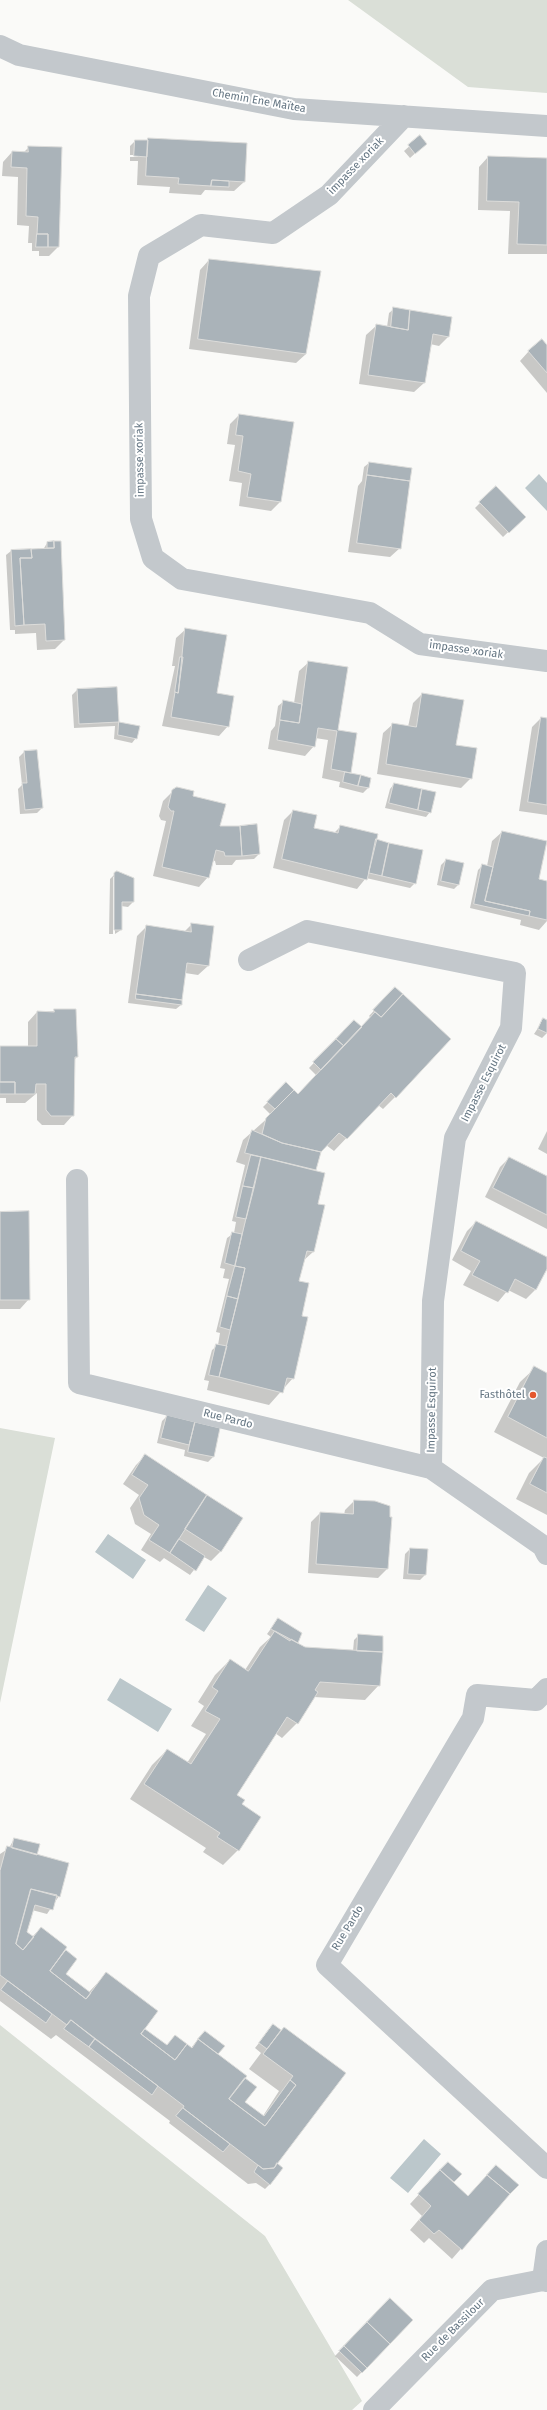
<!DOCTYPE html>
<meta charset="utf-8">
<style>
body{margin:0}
canvas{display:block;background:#fafaf8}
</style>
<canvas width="547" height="2410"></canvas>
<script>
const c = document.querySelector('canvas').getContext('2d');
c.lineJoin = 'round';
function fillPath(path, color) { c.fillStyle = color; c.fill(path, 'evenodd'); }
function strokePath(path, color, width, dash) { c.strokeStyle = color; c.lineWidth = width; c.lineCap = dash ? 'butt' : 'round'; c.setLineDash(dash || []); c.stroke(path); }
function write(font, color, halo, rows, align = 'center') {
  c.font = font + ' "Fira Sans",sans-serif'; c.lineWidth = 4; c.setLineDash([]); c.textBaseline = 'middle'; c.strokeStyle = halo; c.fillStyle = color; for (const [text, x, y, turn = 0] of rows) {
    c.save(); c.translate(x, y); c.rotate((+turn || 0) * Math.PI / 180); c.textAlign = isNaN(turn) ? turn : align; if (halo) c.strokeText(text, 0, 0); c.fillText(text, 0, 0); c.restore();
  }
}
const green = new Path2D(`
 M348,0h199v93l-79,-6z
 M0,1428l55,10 -55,265z
 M0,2025l265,211 97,165 -10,9h-352z`);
const water = new Path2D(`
 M539,474l8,9v28l-22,-23z
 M108,1534l38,26 -13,19 -38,-27z
 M208,1585l19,13 -23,34 -19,-12z
 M120,1678l52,31 -14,23 -51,-32z
 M424,2139l17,15 -33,39 -18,-15z`);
const shadow = new Path2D(`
 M420,137l1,11 -11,10 -6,-7z
 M148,139l96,43 -10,9 -29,-1 -4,5 -32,-2 1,-6 -33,-2 1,-24h-8v-4h8v-2h-8v-9l5,-5h11z
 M29,147l32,1 -3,99 -9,9h-10v-5h-7v-8h-4l1,-17 -12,-1 1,-48 -16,-1 1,-14 9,-10 11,1z
 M488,157l59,2v95h-39l2,-43 -32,-1 1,-43z
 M209,260l97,94 -10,9 -107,-14 11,-79z
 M394,309l55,27 -10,10 -9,-2 -6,39 -10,9 -55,-8 7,-49 10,-9 11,1 2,-14z
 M547,346v47l-27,-32 9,-10z
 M239,415l41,87 -9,9 -32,-5 3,-23 -13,-2 6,-36 -8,-1 3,-20z
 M369,463l31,85 -10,9 -42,-5 10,-66 4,-5 2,-14z
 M496,487l28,30 -21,20 -28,-29z
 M60,542l4,98 -9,9 -18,1 -1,-17 -21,1v-4h-5l-4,-75 5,-4 32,-1 4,-7z
 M186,629l30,65 12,32 -9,10 -57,-10 13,-60h-3l4,-28z
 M309,662l28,68 12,44 19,14 -5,5 -24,-6 1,-5 -18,-4 6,-38 -13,-2 -1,8 -9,10 -37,-7 3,-18 4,-5 3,-20 5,-4 11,1 5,-32z
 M116,688l2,34 20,5 -2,11 -4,5 -18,-4 1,-13 -41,2 -2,-33 5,-5z
 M422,694l33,52 16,32 -10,10 -84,-14 6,-41 10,-9 15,3 5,-24z
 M541,718l6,1v96l-28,-4 13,-84z
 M24,752l18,56 -5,5 -17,1 -2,-25 4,-4 -3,-28z
 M394,784l36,28 -4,5 -41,-9 5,-19z
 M173,791l19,6 27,30 40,27 -5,5 -18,1 -4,5h-16l-1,-4 -3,-1 -4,17 -9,10 -46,-11 13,-55 -5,-1 -2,-4 4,-15z
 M293,811l20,18 21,4 7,-7 34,14 40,43 -5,5 -44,-10 -9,11 -84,-21 11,-48z
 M502,832l35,48 10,2v39l-8,9 -19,-5 1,-5 -51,-12 8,-38 5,-5 4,1 5,-25z
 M446,860l13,24 -5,5 -17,-4 4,-20z
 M115,874l18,28 -5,5 -7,-1v24l-6,4v-57h-2v57h-4l1,-55z
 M192,924l16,42 -10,9 -13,-2 -4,32 -5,4 -48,-6 9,-67 9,-9 38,5z
 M395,988v109l-12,12 -5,-4 -44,46 -8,-6 -6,6 -5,20 2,34 -4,47 -10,9 -5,21 3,35 -8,61 -24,27 -62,-15 2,-9 -5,-1 8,-30 6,-5 2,-12 -4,-1 13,-53 -6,-1 2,-9 -5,-1 7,-30 7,-5 2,-11 -4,-1 13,-56 -9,-3 7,-22 28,-25 -8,-8 23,-23 12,11 18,-20 -7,-7 45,-47 7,7 10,-10 -2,-2z
 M75,1010l2,47 -3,3 -1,55 -9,10h-22l-5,-5v-27l-12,10h-19v-5h-6v-51h28v-25l9,-10z
 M544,1019l3,2v12l-5,5 -8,-4z
 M547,1131v23l-9,-5z
 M509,1158l38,20v51l-62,-32 15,-30z
 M0,1213l29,86 -9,10h-20z
 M476,1222l71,36v9l-12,23 -9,9 -18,-9 -10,12 -35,-17 8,-14 -19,-11 15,-29z
 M535,1368l12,6v141l-31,-16 13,-26 15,-15 -50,-26 26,-50z
 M167,1416l52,13 -6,28 -5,5 -24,-6 1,-6 -28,-7 5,-22z
 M145,1456l97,62 -22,34 -9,9 -7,-4 -14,18 -26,-17 -4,4 -19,-12 10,-16 -16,-10 -5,-16 9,-13 -16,-11 13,-19z
 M354,1501l33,68 -9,9 -70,-5 3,-51 9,-9 24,2 1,-5z
 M410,1549l15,26 -5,5 -17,-1 2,-25z
 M278,1619l19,23 -2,2 9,4 49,3 1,-11 5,-5 20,50 -14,15 -51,-3 -17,26 -15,15 -7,-5 -40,62 5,10 -2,45 -15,15 -20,-13 3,-4 -76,-49 22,-34 15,-15 20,13 19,-29 -15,-8 13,-20 -6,-4 17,-27 15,-15 15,10 15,-23 11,-10 -4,-3z
 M14,1839l22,16 23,41 -12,18 -15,-4 -6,23 6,4 9,-9 20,26 5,-3 -1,23 24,18 17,-18 36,60 25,12 24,2 9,-11 23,9 -6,8 27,48 19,14 16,-25 -30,-22 12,-16 -6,-5 18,-23 71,48 -68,91 -6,20 -5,5 -9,-6 -8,1 -79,-61 1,-2 -114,-86 -5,4 -51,-38v-147l9,-6z
 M448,2163l12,11 -8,8 16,15 41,-3 -57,65 -23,-21 -5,5 -14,-13 12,-14 -12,-12z
 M390,2299l22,21 -55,57 -22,-21z`);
const building = new Path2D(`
 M420,135l7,9 -12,10 -7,-9z
 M148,138l99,5 -2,39 -33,-2 -1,6 -33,-2 1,-6 -33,-2z
 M135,140h13l-1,17 -13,-1z
 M28,146l34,1 -3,100h-11v-13h-11l1,-17 -12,-1 1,-48 -16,-1 1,-16 16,1z
 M488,156l59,2v87l-30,-1 2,-42 -32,-1z
 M212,180l17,1v6l-18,-1z
 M37,234h11v13h-12z
 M209,259l112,12 -15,83 -108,-15z
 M393,307l17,3 -2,20 -17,-3z
 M410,310l42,7 -3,20 -16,-3 -8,49 -57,-8 8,-51 32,6z
 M542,339l5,6v28l-19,-22z
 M239,414l55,8 -13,80 -34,-5 4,-23 -13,-3 5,-35 -7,-1z
 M369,462l43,6 -2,13 -43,-6z
 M367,475l43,6 -9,68 -44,-6z
 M496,486l30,31 -17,16 -30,-31z
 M54,541h7l4,99 -19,1 -1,-17 -21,1 -4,-67h12l-1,-9 23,-1z
 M54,541v7h-7v-6z
 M31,549l1,9h-12l4,67 -9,1 -4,-76z
 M185,628l42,7 -10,58 17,3 -5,31 -58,-10 4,-25 3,1z
 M180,657h3l-5,36 -3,-1z
 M308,661l40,6 -10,63 19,3 -6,40 -20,-4 6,-38 -19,-3 -3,19 -38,-7 3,-20 19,3z
 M117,687l2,35 -40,2 -2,-35z
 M422,693l42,7 -8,45 21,3 -5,31 -86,-15 6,-41 24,4z
 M283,700l19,4 -3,19 -19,-3z
 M541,717l6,1v87l-19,-3z
 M119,722l21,4 -3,13 -19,-4z
 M37,750l6,58 -18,2 -3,-27h5l-3,-32z
 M345,772l16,3 -3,11 -15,-4z
 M361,775l10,3 -2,10 -11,-2z
 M394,783l28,6 -4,21 -29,-7z
 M177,787l17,4 -1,5 33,8 -6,22h20l2,30h-17l-1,-4 -8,-2 -7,28 -47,-11 12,-56h-3l-3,-4 4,-17z
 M422,789l14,3 -5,21 -13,-3z
 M293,810l24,5 -3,13 24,5 2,-8 38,9 -11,46 -85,-21z
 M257,824l3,30 -18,2 -2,-30z
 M502,831l45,10 -8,38 8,2v39l-18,-4 1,-5 -45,-10z
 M376,839l13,4 -7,33 -13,-3z
 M389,843l34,7 -7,34 -34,-8z
 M446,859l18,4 -5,22 -18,-4z
 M482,864l11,3 -8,34 45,10 -1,5 -55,-12z
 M117,871l17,7v24h-12v28h-8v-57z
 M191,923l23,3 -5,40 -22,-3 -5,37 -46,-6 10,-69 45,7z
 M395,987l8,7 -22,23 -8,-7z
 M136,994l46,6v5l-46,-6z
 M403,994l48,45 -55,59 -5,-5 -44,46 -8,-6 -18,19 -39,-9 -20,-9 4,-16 28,-28 4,4 77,-82 6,5z
 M54,1009h22l2,48h-3l-1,59h-23l-5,-6v-26h-10l-1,10h-20v-12h-15v-36h37v-35l17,1z
 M543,1018l4,2v13l-9,-4z
 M354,1020l8,7 -18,19 -8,-7z
 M336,1039l8,7 -23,24 -8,-8z
 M0,1082h15v12h-15z
 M286,1082l8,8 -19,19 -8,-7z
 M252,1130l30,13 39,9 -5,18 -71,-17z
 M251,1155l10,2 -7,31 -11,-2z
 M261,1157l64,16 -7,31 7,1 -11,47 -7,-1 -8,30 10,2 -7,33 6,1 -14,62 -7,-1 -4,15 -64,-16 26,-109 -10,-2z
 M509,1157l38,19v39l-54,-27z
 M243,1186l11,2 -8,31 -10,-2z
 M29,1211l1,89h-30v-88z
 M476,1221l71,36v12l-11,21 -21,-11 -7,14 -36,-18 8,-14 -19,-10z
 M232,1232l10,2 -7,32 -10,-3z
 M235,1266l10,2 -7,31 -11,-3z
 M227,1296l11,3 -8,31 -10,-3z
 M216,1344l11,2 -8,31 -10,-2z
 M534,1366l13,7v65l-39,-21z
 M167,1415l28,7 -6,23 -28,-7z
 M195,1422l25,6 -6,29 -26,-5z
 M145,1454l62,41 -37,58 -21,-13 10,-15 -15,-10 -5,-17 9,-13 -16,-10z
 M544,1457l3,1v35l-17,-9z
 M207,1495l36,23 -22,34 -36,-23z
 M354,1500l21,1 15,5v11h2l-4,52 -72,-5 4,-52 33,2z
 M179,1539l26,17 -9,15 -26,-18z
 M410,1548l18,1 -2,26 -18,-1z
 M278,1618l24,15 -4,10 -7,-4 -1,2 -19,-12z
 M275,1631l30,16 78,5 -3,34 -60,-4 -5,8 3,2 -20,32 -11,-7 -50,78 8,5 -3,4 19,13 -22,34 -22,-14 3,-4 -76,-49 23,-35 24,15 29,-45 -15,-8 13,-20 -6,-4 18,-28 18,12z
 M358,1634l25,2v16l-26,-1z
 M14,1838l26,6 -3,11 -25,-7z
 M7,1846l62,17 -9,34 -29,-8 -15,55 7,6 18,-23 26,20 -17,24 36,28 20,-27 52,39 -17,23 34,26 12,-16 5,4 6,-9 49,37 -18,23 36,27 31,-41 -6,-5 3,-4 -30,-22 21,-27 62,46 -72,95 -11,1 -80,-61 1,-2 -113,-86 -4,5 -67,-50v-104z
 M31,1889l26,6 -4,15 -18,-5 -8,27 7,5 -11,13 -7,-6z
 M66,1950l11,9 -11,15 25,19 -5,6 -36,-28z
 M8,1981l44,33 -6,9 -45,-33z
 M71,2020l24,19 -6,8 -25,-18z
 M273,2024l8,6 -14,19 -8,-6z
 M145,2029l22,16 8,-10 12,9 -12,16 -34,-26z
 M205,2031l20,15 -7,8 -20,-15z
 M95,2039l63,47 -6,9 -63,-48z
 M245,2078l12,9 -12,15 19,14 26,-36 6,5 -31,41 -36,-27z
 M183,2108l47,36 -7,8 -47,-36z
 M448,2162l14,12 -8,8 -14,-12z
 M277,2163l6,5 -13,17 -16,-13 4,-7 5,4 11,-1z
 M496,2165l23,20 -9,9 -23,-19z
 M440,2170l28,26 19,-21 23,19 -48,56 -23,-20 -5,4 -15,-14 12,-14 -13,-12z
 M390,2298l23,22 -23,24 -23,-22z
 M367,2322l23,22 -23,24 -23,-22z
 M344,2346l23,22 -5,5 -23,-22z`);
const minor = new Path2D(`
 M0,46l19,9 275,54 253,17
 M404,116l-75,79 -56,38 -72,-8 -52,31 -10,40 2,223 12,39 29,21 188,34 50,31 127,17
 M249,960l58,-29 208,42 -4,55 -56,110 -22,163 -2,167
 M77,1180l2,203 352,85 112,78 4,8
 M547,1689l-11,11 -59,-5 -4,23 -146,247 220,203
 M543,2280l4,-29`);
const tertiary = new Path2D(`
 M374,2410l118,-120 51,-10 4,1`);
const markers = [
 [533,1395,4,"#e4572e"]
];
const streetNames = [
 ["Chemin Ene Maïtea",259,101,10],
 ["impasse xoriak",356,166,-46],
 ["impasse xoriak",140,460,-91],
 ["impasse xoriak",466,650,8],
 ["Impasse Esquirot",484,1083,-63],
 ["Impasse Esquirot",432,1410,-89],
 ["Rue Pardo",228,1419,14],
 ["Rue Pardo",348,1928,-59],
 ["Rue de Bassilour",453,2330,-45]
];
const poiNames = [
 ["Fasthôtel",525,1395]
];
fillPath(green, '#dadfd7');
fillPath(water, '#bbc7cb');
fillPath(shadow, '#0003');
fillPath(building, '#aab3b9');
strokePath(building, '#dcdcda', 1);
strokePath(minor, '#c3c8cc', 22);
strokePath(tertiary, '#c3c8cc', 22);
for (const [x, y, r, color] of markers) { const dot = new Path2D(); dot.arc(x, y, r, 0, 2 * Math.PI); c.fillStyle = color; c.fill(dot); strokePath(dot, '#fff', 1.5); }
write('11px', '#657683', '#fff', streetNames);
write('11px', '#657683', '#fff', poiNames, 'right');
</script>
